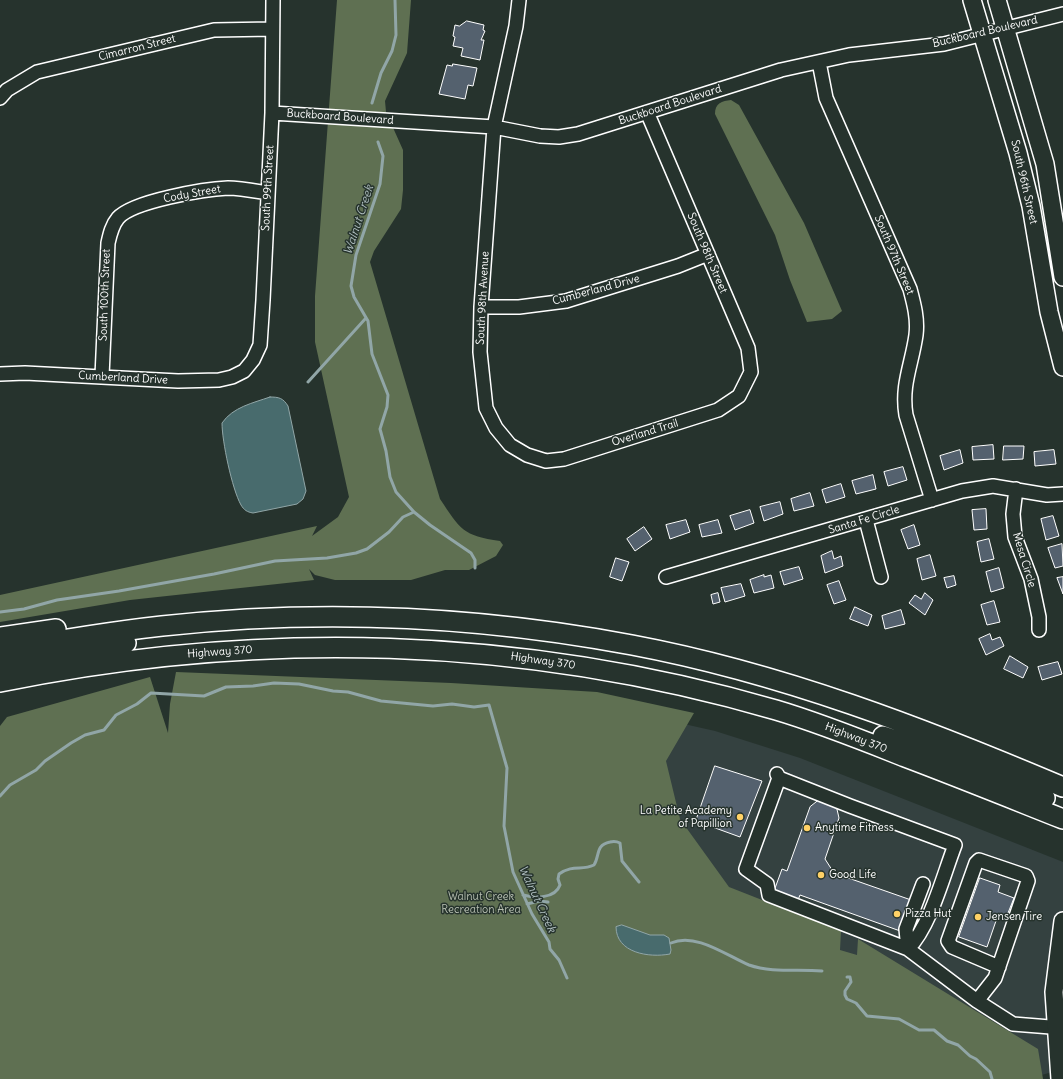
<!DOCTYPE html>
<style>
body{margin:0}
canvas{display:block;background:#26332d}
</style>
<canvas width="1063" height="1079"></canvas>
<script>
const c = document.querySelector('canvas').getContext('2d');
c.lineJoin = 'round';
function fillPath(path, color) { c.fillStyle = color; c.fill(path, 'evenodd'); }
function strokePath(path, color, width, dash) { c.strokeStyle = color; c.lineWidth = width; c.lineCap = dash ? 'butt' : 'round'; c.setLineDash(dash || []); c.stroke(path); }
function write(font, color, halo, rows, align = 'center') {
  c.font = font + ' Delius,sans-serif'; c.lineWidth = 3; c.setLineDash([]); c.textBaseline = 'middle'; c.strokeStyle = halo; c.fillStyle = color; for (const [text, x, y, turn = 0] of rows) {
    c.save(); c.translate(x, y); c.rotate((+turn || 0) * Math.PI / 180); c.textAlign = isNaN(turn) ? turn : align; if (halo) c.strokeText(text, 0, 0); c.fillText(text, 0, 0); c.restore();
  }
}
const built = new Path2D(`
 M626,711l89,20 85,27 263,104v207l-25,7 -314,-168z`);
const green = new Path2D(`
 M337,0h74l-4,53 -22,48 1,11 17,38v40l-2,19 -27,42 -4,11 70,237c20,30 23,37 60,42l3,4 -7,11 -27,14h-24l-34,10h-76l-20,-5 -6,-6 5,11 -184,20 -130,22v-27l317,-69 -5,10 26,-19 11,-20 -34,-155v-46z
 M731,100l8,5 65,118 38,88 -10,8 -25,3 -17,-42 -15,-45 -60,-121c0,-11 7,-13 16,-14z
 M176,672l275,11 146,9 97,21 -28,48 14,58 49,68 112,44 -1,19 17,5 1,-16 180,110 5,30h-1043v-353l7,-9 143,-40 18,56 2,-29z`);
const water = new Path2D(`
 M270,397c9,0 13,1 18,9l18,85 -3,8 -6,5 -44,9c-6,-1 -9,-3 -12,-8 -9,-16 -19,-64 -19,-82 11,-16 31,-20 48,-26z
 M622,925l28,10h14l5,3 2,12 -1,4c-21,4 -54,-1 -54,-27z`);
const stream = new Path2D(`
 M372,103l9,-30 11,-22 4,-16 -1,-35
 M378,142l5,14 -3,28 -24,71 -5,31 3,11 14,24 4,33 16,41 -1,12 -7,22 6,22 4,26 6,15 18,20 16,13 41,28 4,7v8
 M308,382l58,-64
 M0,612l24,-3 33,-9 62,-9 95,-17 61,-13 52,-3 29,-5 11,-4 22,-17 14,-15 11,-5
 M0,796l10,-11 26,-15 9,-9 26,-18 14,-8 19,-5 12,-15 21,-11 14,-11 53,3 22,-9 27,-1 21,-3 25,1 34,7 15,1 33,9 52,5 19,-2 22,3 15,-2 18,63 -3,58 9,46 19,42 17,28 1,7 9,11 8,18
 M523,895c12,3 32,4 37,-10l-2,-6 1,-5c15,-10 22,-3 35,-9 6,-9 1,-20 16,-23 4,-1 6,-1 10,1l2,18 17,21
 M527,904l12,-3 9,1
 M671,943c25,-11 56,13 78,22 23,8 49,4 73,6
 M847,977h3l1,5 -6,9v4l2,4 9,4 11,13 32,3 20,11h15l13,11 11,4 12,11 6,3 14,13 2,7`);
const building = new Path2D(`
 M467,21l17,4 -1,5 2,1 -4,9h3l-4,20 -19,-4 2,-8 -10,-2 2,-9 -2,-1 2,-11 4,1z
 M453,64l24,4 -4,18 -5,-1 -3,14 -26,-5 8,-29 5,1z
 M993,445l1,14 -21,1 -1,-13z
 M1004,446h20l-1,13 -20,1z
 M960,450l3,13 -19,7 -4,-14z
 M1054,450l2,14 -21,2 -1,-14z
 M903,467l4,13 -19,6 -4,-14z
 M873,475l3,14 -20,5 -4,-13z
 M841,484l4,13 -19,6 -4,-13z
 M810,493l4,13 -20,5 -3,-12z
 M780,502l3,12 -19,7 -4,-14z
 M986,509l1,20 -13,1 -2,-20z
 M750,510l4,13 -19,7 -5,-14z
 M1053,516l6,20 -13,4 -5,-21z
 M686,520l4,12 -20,7 -4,-14z
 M718,520l4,13 -20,4 -3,-12z
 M914,525l6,20 -12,4 -7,-19z
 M644,527l8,12 -17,12 -8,-12z
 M989,539l5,20 -13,3 -4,-20z
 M1062,544l1,22 -8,2 -7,-20z
 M832,551l2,8 7,-3 2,10 -18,7 -4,-17z
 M930,555l6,21 -14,4 -5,-21z
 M616,558l13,4 -7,19 -12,-4z
 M799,567l4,12 -19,6 -4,-13z
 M999,568l5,20 -13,4 -5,-20z
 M764,575v2l7,-2 3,13 -20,5 -4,-13z
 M954,576l2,9 -9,3 -3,-10z
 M1063,577v17l-6,-16z
 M839,581l7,19 -12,4 -7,-19z
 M741,584l4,12 -20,6 -4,-14z
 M718,593l2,9 -7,2 -2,-9z
 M925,593l8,7 -8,15 -16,-12 6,-8 6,4z
 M994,601l6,21 -13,3 -6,-20z
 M855,607l17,8 -4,11 -18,-7z
 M901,610l4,14 -20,5 -3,-13z
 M990,634l2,6 8,-3 4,9 -18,9 -7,-16z
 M1010,656l18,11 -5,11 -19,-9z
 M1058,662l4,12 -20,6 -4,-13z
 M715,766l47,15 -22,56 -44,-16z
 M819,800l17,5 3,13 -14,41 9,14 80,28 -11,31 -103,-37 -2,5 -24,-9 8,-22 5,2 23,-64z
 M980,878l20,7 -2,7 16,6 -8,20 -8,-3 -11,32 -28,-10z`);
const minor = new Path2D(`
 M519,0l-3,26 -22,101 -13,180 -1,45 6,56 10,20 14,17 17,10 19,6 18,-2 154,-49 21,-14 12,-24 -3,-24 -101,-236
 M819,62l7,36 84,191c4,15 8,30 6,46 -4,29 -15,50 -10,80l26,85
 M0,98l7,-8 30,-18 177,-42 58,-1
 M272,113l222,14 46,9 19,1 19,-3 203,-64 68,-15 95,-11 119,-30
 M481,307h38l47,-6 112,-35 30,-12
 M0,374l25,-1 153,8 41,-1 13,-3 12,-6 9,-11 7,-15 3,-45 9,-187 1,-113
 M102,376l6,-133c2,-9 4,-18 10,-25 15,-17 87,-29 110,-30 12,0 27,3 39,5
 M1016,489l-3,25 2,23 16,42 8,38v13
 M866,520l15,57
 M666,577l296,-86 31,-5 54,9 16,-1
 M777,774l2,4 71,28 105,39c-12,31 -24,80 -47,104
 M779,778l-33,91 21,15 2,11 139,54 69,52 36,23 50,4
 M908,949l-2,-20 17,-45
 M977,1001l18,-23 33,-97 -2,-5 -47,-16 -3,3 -28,78 4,6 47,20`);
const major = new Path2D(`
 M972,0l46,153 13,53 18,106 14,55
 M997,0l48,164 18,113
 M1060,1079l-6,-87 9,-71`);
const highway = new Path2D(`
 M0,637l56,-8
 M0,651c54,-10 108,-19 162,-25 156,-17 316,-10 470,19 149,28 292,83 431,142
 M0,667l126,-24
 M0,682c259,-53 522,-46 776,28 44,13 86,30 129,47 53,20 105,41 158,62
 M883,736l52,17 110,45`);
const markers = [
 [740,817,4,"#ffd166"],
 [807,828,4,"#ffd166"],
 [821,875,4,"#ffd166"],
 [897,914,4,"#ffd166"],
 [978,917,4,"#ffd166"]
];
const streetNames = [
 ["Buckboard Boulevard",985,32,-13],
 ["Cimarron Street",137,48,-14],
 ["Buckboard Boulevard",670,105,-18],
 ["Buckboard Boulevard",340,117,4],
 ["South 96th Street",1024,182,77],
 ["South 99th Street",268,188,-87],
 ["Cody Street",192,194,-10],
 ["South 98th Street",707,253,67],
 ["South 97th Street",894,255,67],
 ["Cumberland Drive",596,290,-15],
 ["South 100th Street",105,295,-88],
 ["South 98th Avenue",483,298,-87],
 ["Cumberland Drive",123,378,3],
 ["Overland Trail",645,433,-17],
 ["Santa Fe Circle",864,520,-17],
 ["Mesa Circle",1024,560,73],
 ["Highway 370",220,652,-4],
 ["Highway 370",543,661,8],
 ["Highway 370",856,738,21]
];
const poiNames = [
 ["La Petite Academy",732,811,"right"],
 ["of Papillion",732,824,"right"],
 ["Anytime Fitness",815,828],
 ["Good Life",829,875],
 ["Pizza Hut",905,914],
 ["Jensen Tire",986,917]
];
const parkNames = [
 ["Walnut Creek",481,897],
 ["Recreation Area",481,910]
];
const waterNames = [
 ["Walnut Creek",359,220,-72],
 ["Walnut Creek",537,899,65]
];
fillPath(built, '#344140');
fillPath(green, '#5f7052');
fillPath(water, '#486b6d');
strokePath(water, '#91a6a7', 1);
strokePath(stream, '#91a6a7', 3);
fillPath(building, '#54616e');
strokePath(building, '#fff', 1);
strokePath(minor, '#fff', 16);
strokePath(major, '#fff', 20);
strokePath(highway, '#fff', 22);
strokePath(minor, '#26332d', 13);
strokePath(major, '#26332d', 17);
strokePath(highway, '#26332d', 19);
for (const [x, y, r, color] of markers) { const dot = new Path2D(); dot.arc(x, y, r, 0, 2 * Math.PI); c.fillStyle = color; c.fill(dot); strokePath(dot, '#26332d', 1.5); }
write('11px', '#fff', '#26332d', streetNames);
write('11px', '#fff', '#26332d', poiNames, 'left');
write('11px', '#b7bfb1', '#26332d', parkNames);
write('italic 12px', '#adbcbd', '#26332d', waterNames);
</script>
